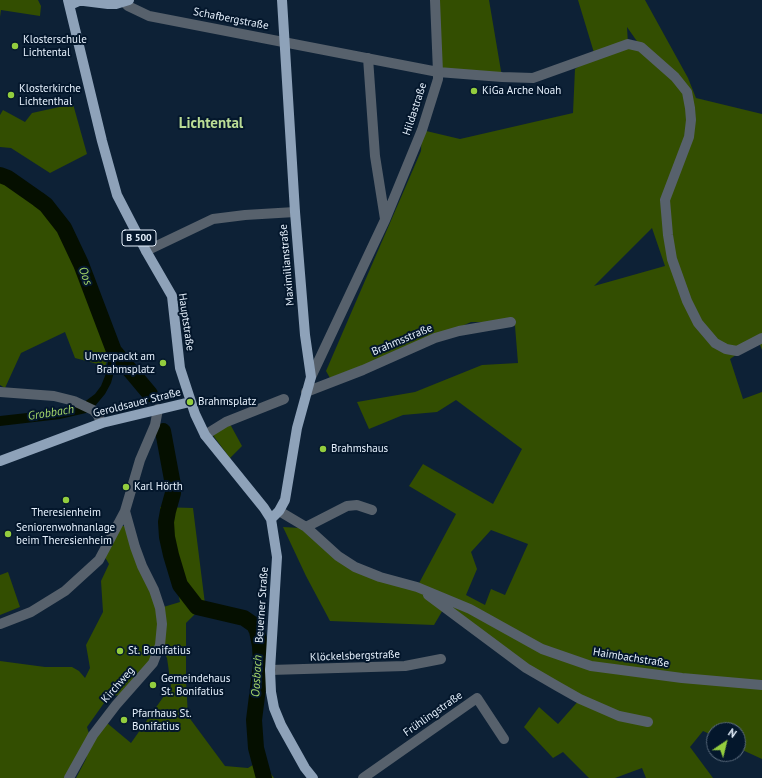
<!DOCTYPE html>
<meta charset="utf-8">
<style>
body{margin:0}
#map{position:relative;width:762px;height:778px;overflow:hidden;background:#0d2136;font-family:"PT Sans",sans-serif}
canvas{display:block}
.north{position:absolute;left:706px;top:722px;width:40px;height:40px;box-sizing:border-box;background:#04172c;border:1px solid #5e6e80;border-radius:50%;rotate:35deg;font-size:11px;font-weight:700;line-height:16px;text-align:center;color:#e6f1fd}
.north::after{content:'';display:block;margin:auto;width:14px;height:18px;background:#93cd3e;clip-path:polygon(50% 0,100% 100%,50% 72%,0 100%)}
</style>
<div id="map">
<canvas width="762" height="778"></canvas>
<div class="north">N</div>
</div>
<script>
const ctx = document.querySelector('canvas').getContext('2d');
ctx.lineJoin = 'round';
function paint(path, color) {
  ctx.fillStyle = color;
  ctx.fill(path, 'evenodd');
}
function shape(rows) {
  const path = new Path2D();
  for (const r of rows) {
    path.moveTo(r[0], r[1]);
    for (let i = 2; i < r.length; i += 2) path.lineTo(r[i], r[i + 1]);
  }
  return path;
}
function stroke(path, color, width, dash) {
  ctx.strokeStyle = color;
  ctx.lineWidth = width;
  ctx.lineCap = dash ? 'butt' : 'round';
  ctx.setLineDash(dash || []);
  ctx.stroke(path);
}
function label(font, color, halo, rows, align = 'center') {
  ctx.font = font + ' "PT Sans",sans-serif';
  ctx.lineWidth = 4;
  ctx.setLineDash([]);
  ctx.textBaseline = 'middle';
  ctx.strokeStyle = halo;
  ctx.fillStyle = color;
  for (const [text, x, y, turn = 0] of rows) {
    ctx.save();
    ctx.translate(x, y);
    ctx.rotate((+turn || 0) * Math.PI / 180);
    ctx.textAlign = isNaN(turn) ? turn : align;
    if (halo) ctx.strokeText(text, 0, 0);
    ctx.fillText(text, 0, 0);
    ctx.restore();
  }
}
const green = shape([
 [0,0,38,0,41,6,40,16,1,10,0,17],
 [435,0,489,0,502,77,438,72],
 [578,0,645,0,688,78,696,98,762,114,762,350,758,340,730,359,743,399,762,392,762,759,738,748,738,730,714,730,714,736,703,731,690,747,713,778,646,778,642,768,615,778,589,778,563,752,553,758,524,727,539,707,558,724,580,699,444,608,434,625,330,621,306,576,283,527,300,528,338,556,417,587,456,514,409,486,423,464,493,504,522,449,456,400,437,412,403,415,369,429,357,402,415,392,482,365,518,363,515,326,511,322,471,322,435,338,330,378,326,371,421,151,422,130,460,139,573,113,575,69,595,56],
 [627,27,641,47,628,44],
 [652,228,665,266,594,286],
 [491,530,528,544,505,595,491,589,485,605,466,595,477,569,471,552],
 [73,104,87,154,50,173,11,148,0,147,0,115,3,110,25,122,32,113],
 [0,173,46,201,68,227,96,288,111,352,105,366,75,358,65,332,21,353,5,388,0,385],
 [230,424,242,446,230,458,212,434],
 [160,507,193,508,205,604,186,623,186,681,188,716,225,766,248,768,261,760,274,778,76,778,86,759,89,746,107,723,131,743,171,686,167,658,160,645,150,661,123,695,109,696,87,727,90,737,66,778,0,778,0,661,45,667,72,667,79,671,85,678,90,668,86,645,103,612,101,581,109,564,103,554,118,526,129,526,160,608,180,602],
 [8,572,20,607,0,615,0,575]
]);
const water = shape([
 [109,357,117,361,111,383,105,394,95,406,86,413,60,419,0,426,0,416,72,408,83,403,95,394,101,386,105,376]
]);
const river = shape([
 [0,175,8,178,38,199,46,205,64,228,81,264,114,351,150,394],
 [163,431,173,485,173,493,168,511,166,522,167,537,171,555,180,585,197,607,244,618,254,625,257,631,260,646,261,664,254,720,256,748,264,778]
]);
const minor = shape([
 [124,2,128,6,149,16,438,72,502,77,533,78,628,44,641,47,675,77,687,92,690,108,691,120,689,137,665,200,668,235,672,259,687,301,698,323,715,343,726,349,737,351,762,338],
 [368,58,375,156,385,219],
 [146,251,213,219,245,215,295,212],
 [311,377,385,220,422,130,438,79,438,72,435,0],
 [0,392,54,396,74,401,93,410,97,414,102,423],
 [306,392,363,370,435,338,459,331,511,322],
 [205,435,226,422,284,399],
 [279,511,306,527,338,556,355,567,380,577,417,587,470,609,542,649,591,666,682,678,762,685],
 [306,527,347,506,357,505,372,510],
 [428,595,526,668,557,686,580,699,619,716,648,722],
 [0,624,31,612,65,591,99,560,125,511,140,460,155,425,158,409],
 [270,670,405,666,441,659],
 [69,778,93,735,116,705,153,663,160,645,162,624,160,608,154,590,142,566,135,547,125,511],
 [363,778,477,698,504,739]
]);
const major = shape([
 [68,0,102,141,117,195,146,251,172,296,180,368,195,414,205,435,264,508,271,519,277,557,270,670,271,692,274,708,281,725,305,768,313,778],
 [70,5,79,1,84,1,108,4,116,4,129,0],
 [0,461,102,423,190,402],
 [271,519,279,511,285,500,297,428,311,377,305,335,295,212,282,0]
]);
const markers = [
 [15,46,4,"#93cd3e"],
 [474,91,4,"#93cd3e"],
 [11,95,4,"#93cd3e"],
 [163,363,4,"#93cd3e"],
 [190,402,4,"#93cd3e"],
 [323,449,4,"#93cd3e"],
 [126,487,4,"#93cd3e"],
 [66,500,4,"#93cd3e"],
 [8,534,4,"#93cd3e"],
 [120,651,4,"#93cd3e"],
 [153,685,4,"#93cd3e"],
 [124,720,4,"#93cd3e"]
];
const shields = [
 [139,238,34]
];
const shieldNames = [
 ["B 500",139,238]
];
const streetNames = [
 ["Schafbergstraße",231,19,11],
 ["Hildastraße",415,109,-72],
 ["Maximilianstraße",287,265,-95],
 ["Hauptstraße",186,322,82],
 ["Brahmsstraße",402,340,-23],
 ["Geroldsauer Straße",137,403,-14],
 ["Beuerner Straße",262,605,-86],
 ["Klöckelsbergstraße",355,656,-2],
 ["Haimbachstraße",631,658,9],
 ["Kirchweg",118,685,-49],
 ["Frühlingstraße",433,714,-35]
];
const poiNames = [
 ["Klosterschule",23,40],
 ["Lichtental",23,53],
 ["Klosterkirche",19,89],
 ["Lichtenthal",19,102],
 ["KiGa Arche Noah",482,91],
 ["Unverpackt am",155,357,"right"],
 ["Brahmsplatz",155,370,"right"],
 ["Brahmsplatz",198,402],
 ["Brahmshaus",331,449],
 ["Karl Hörth",134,487],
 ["Theresienheim",66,513,"center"],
 ["Seniorenwohnanlage",16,528],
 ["beim Theresienheim",16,541],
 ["St. Bonifatius",128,651],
 ["Gemeindehaus",161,679],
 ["St. Bonifatius",161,692],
 ["Pfarrhaus St.",132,714],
 ["Bonifatius",132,727]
];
const waterNames = [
 ["Oos",85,276,69],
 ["Grobbach",51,413,-9],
 ["Oosbach",257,676,-87]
];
const districtNames = [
 ["Lichtental",211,124]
];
paint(green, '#334e01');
paint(water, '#050f00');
stroke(river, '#050f00', 16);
stroke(minor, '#57616c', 10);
stroke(major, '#8ea2b9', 10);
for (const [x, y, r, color] of markers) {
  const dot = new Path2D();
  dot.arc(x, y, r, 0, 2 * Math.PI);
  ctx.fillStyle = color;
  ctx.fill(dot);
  stroke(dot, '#04172c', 1.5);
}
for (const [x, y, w] of shields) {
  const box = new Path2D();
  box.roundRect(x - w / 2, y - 8, w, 16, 3);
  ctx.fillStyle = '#04172c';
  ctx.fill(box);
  stroke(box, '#e6f1fd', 1);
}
label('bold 10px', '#e6f1fd', null, shieldNames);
label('11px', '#e6f1fd', '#04172c', streetNames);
label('11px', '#e6f1fd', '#04172c', poiNames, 'left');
label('italic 12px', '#a6d869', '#04172c', waterNames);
label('bold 15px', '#badc95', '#04172c', districtNames);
</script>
